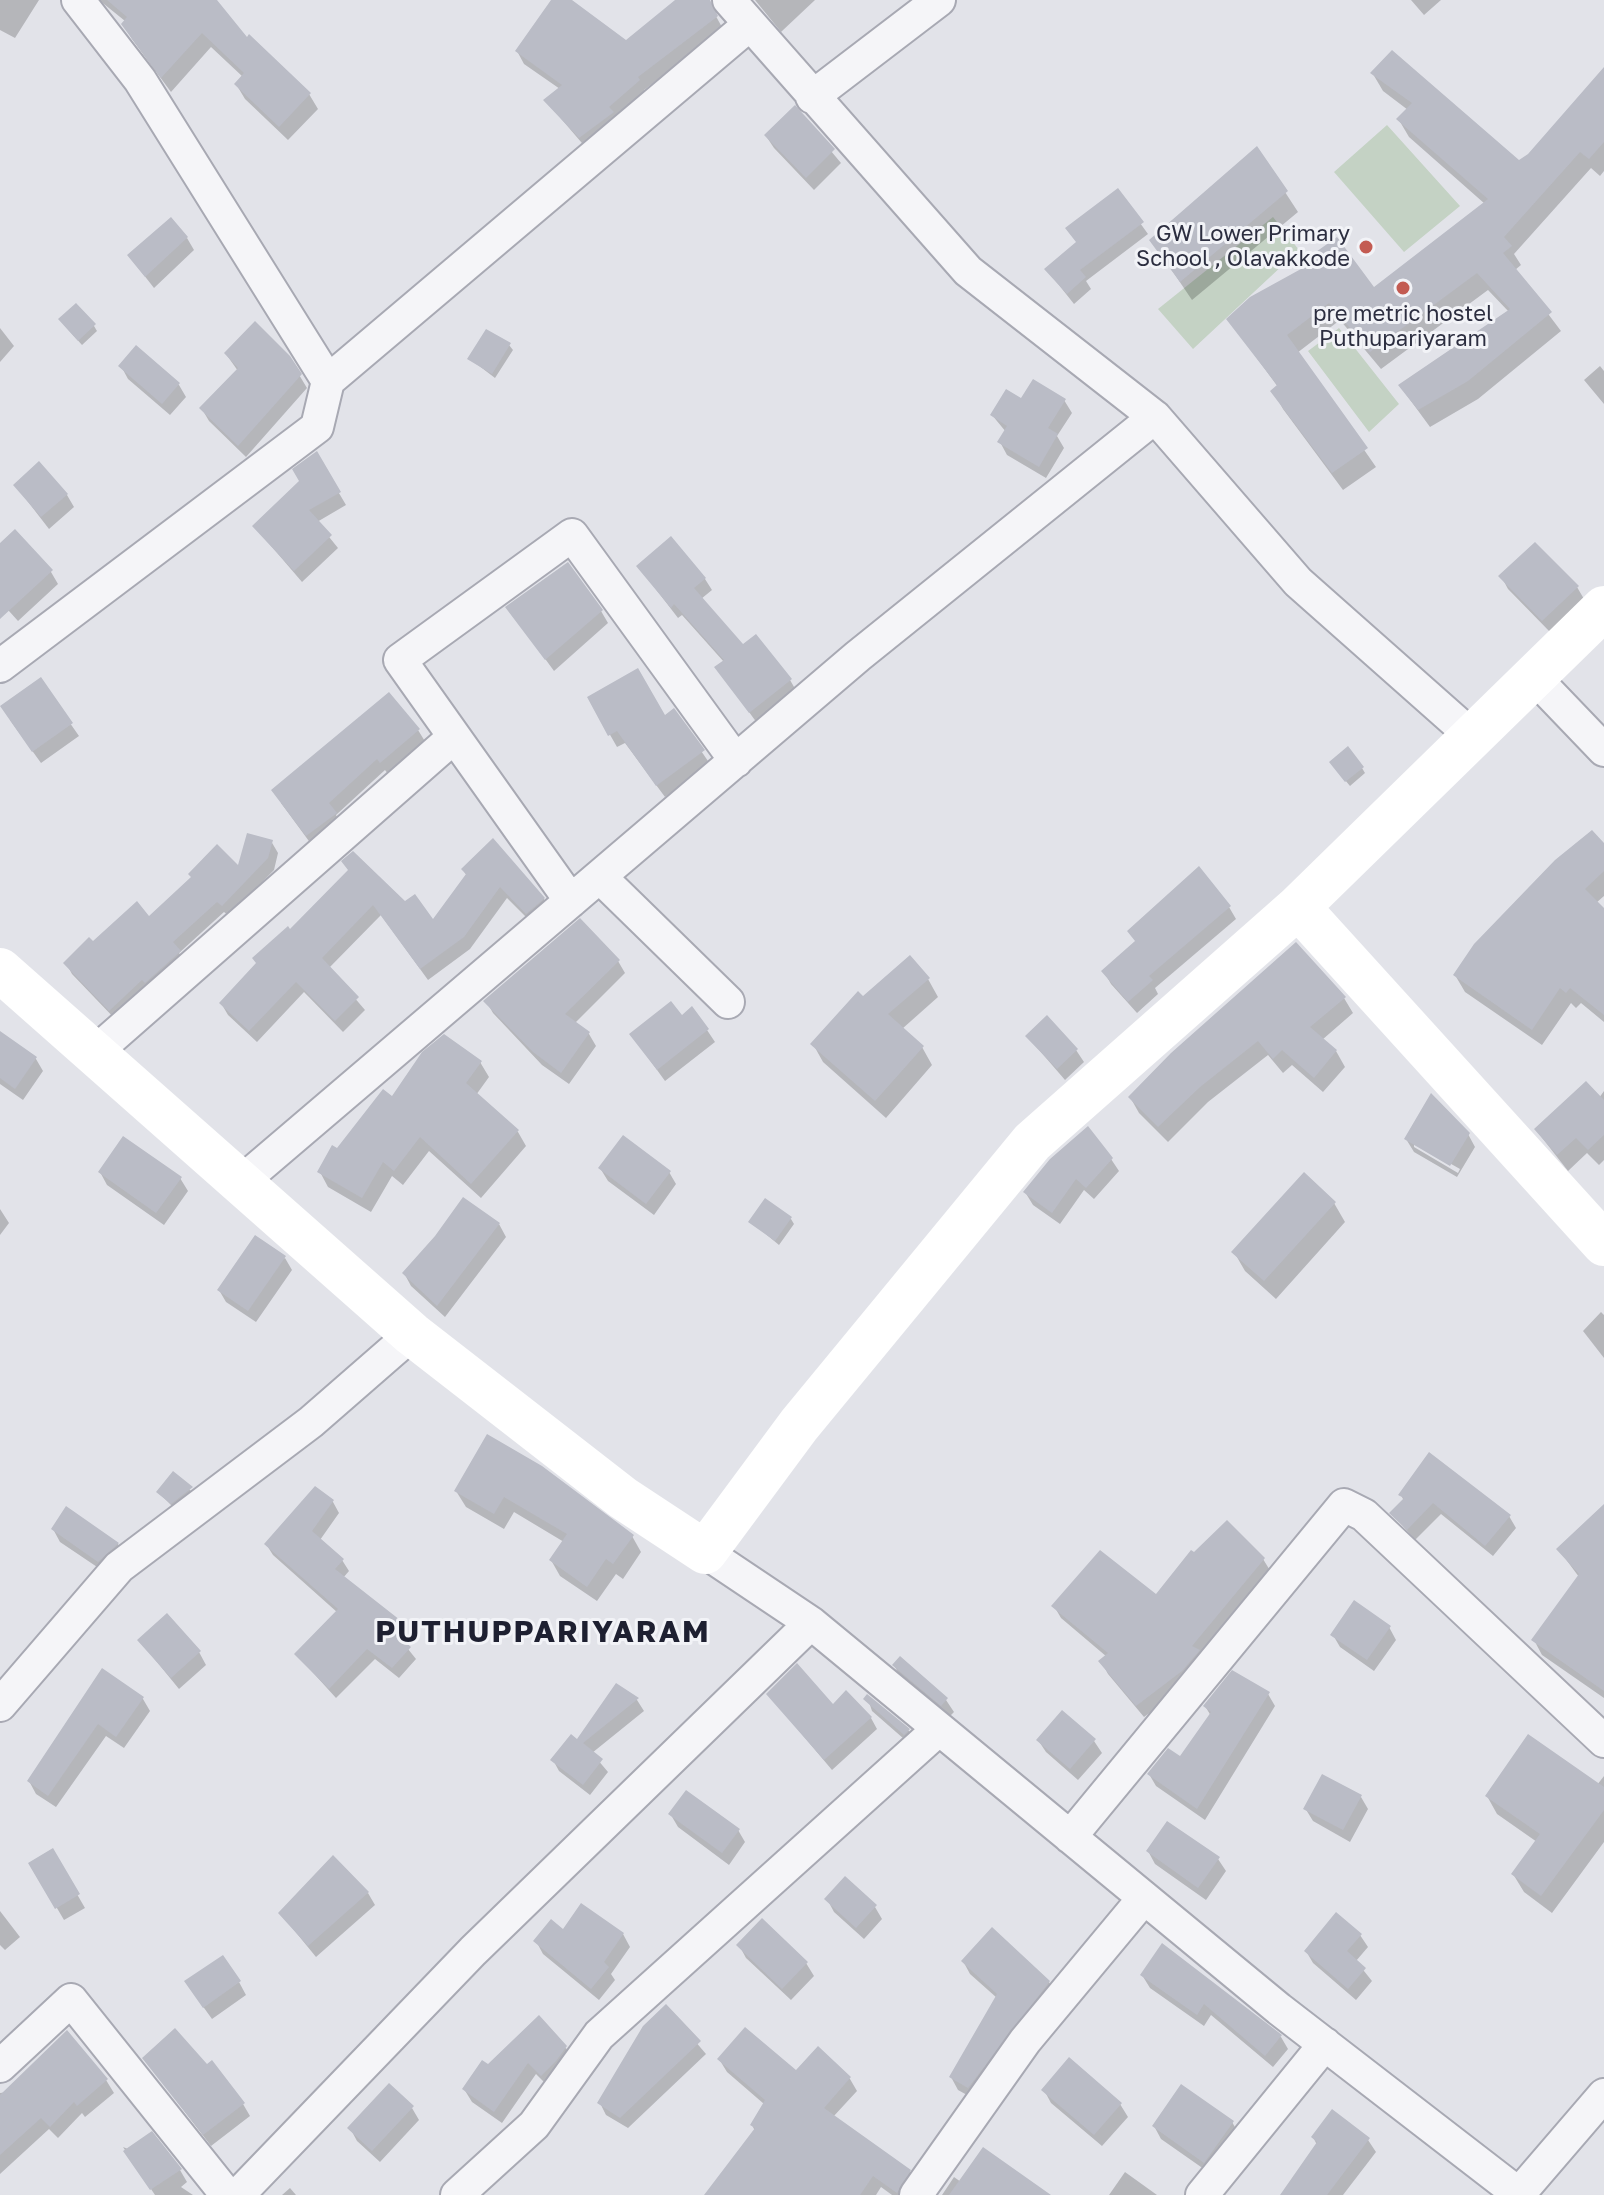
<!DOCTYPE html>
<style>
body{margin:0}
canvas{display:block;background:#e2e3e9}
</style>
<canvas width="1604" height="2195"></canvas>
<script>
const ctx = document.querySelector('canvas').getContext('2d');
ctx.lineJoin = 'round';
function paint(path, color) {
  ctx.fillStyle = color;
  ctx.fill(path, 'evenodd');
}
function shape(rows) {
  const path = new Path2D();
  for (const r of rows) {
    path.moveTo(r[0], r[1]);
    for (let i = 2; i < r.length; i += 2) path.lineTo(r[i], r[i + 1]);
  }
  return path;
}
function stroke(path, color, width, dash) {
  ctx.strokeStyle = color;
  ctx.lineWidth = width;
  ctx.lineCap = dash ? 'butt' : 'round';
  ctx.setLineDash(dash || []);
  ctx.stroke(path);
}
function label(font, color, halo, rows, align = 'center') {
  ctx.font = font + ' "Golos Text",sans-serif';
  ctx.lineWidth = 6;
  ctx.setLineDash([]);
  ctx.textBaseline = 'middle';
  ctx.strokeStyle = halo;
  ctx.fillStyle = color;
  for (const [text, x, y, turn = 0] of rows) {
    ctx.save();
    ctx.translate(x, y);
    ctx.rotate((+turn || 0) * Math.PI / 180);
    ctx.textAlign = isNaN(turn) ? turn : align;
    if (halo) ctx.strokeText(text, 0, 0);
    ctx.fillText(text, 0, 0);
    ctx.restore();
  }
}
const green = shape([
 [1387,125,1460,206,1404,252,1334,172],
 [1273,217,1299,250,1193,349,1158,309],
 [1339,328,1399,404,1369,432,1308,351]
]);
const shadow = shape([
 [0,0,39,0,15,38,0,30],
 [99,0,214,0,247,40,309,94,318,109,288,140,245,99,236,84,243,77,211,47,171,92,132,39,123,24,125,21],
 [554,0,568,0,626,42,677,0,707,0,723,29,644,90,646,94,587,149,546,101,560,89,524,64,517,51],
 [755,0,815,0,781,32],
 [1411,0,1441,0,1424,15],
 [1373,74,1519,162,1530,156,1604,78,1604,171,1600,176,1591,168,1514,254,1521,265,1515,270,1561,331,1478,399,1430,427,1400,386,1509,312,1488,290,1381,369,1340,320,1297,353,1376,467,1343,490,1283,409,1273,391,1278,387,1229,320,1373,289,1485,204,1409,137,1399,120,1408,110,1383,91],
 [795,108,841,163,814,190,774,148,766,136],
 [1257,149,1298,212,1192,300,1152,241],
 [1117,191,1148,234,1086,281,1091,289,1074,304,1047,270,1077,243],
 [187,238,194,250,154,288,129,256],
 [64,325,94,326,97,331,82,345],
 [0,328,14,346,0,362],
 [509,345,513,350,495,378,470,359],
 [136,348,179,385,186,397,170,415,128,379,121,366],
 [226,354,289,358,307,388,246,457,209,421,202,409,238,371],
 [1600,366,1604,371,1604,404,1584,380],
 [1064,400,1072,413,1057,436,1064,448,1046,478,1007,455,1000,442,1006,432,992,415,1022,401],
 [316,454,346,505,317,522,338,548,302,582,254,526,302,481],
 [15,485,67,495,74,507,49,529],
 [0,546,51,572,58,584,18,621,0,601],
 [638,566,705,579,712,590,701,599,743,647,790,680,797,692,757,723,717,668,724,662,682,615,678,618],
 [1501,576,1577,587,1584,599,1550,632,1508,589],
 [508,608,601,611,608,623,554,671],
 [40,680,79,736,41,763,10,720],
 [589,698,664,718,674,711,710,764,665,797,625,743,617,747],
 [418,730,426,743,388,774,385,770,336,815,342,826,314,848,281,803],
 [1335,768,1362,768,1365,773,1350,786],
 [271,841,278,853,274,870,229,916,224,912,179,953,186,963,117,1021,72,974,66,963,239,869],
 [1604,846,1604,896,1596,903,1604,910,1604,1022,1581,1003,1576,1008,1571,1003,1542,1045,1465,992,1455,975],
 [463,870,544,899,551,911,534,925,507,898,470,949,428,980,381,915,329,968,365,1010,343,1032,304,992,257,1042,228,1015,221,1003,349,871,433,922,467,876],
 [1229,907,1236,919,1155,988,1158,994,1137,1013,1111,984,1104,972],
 [618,961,625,973,575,1023,589,1034,596,1046,569,1084,542,1065,493,1013,486,1001],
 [928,979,938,997,902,1029,922,1047,932,1065,886,1118,823,1062,813,1044,863,999],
 [1344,998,1353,1013,1322,1040,1336,1051,1345,1067,1323,1092,1292,1065,1283,1073,1268,1055,1208,1102,1168,1142,1139,1113,1130,1097],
 [681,1017,707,1030,715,1042,665,1081,631,1034],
 [0,1033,36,1059,43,1071,23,1100,0,1084],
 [1027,1036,1076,1050,1084,1062,1065,1080],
 [480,1062,489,1077,476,1095,518,1132,526,1146,481,1198,429,1151,403,1185,392,1176,371,1212,328,1187,320,1172,392,1099],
 [1604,1091,1604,1160,1599,1165,1587,1153,1568,1171,1536,1130,1599,1098],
 [1468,1134,1475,1147,1457,1177,1414,1152,1406,1139],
 [1414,1143,1460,1169,1458,1173,1414,1147],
 [1111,1159,1119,1171,1094,1199,1084,1190,1060,1224,1033,1205,1025,1192],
 [600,1168,669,1172,676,1184,654,1215,608,1181],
 [100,1172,180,1178,188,1191,164,1225,107,1185],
 [1334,1203,1345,1222,1276,1299,1245,1271,1234,1252],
 [0,1209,9,1223,0,1235],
 [791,1219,794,1224,779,1245,751,1222],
 [499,1224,506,1237,445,1317,411,1286,404,1273],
 [285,1258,292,1270,256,1322,226,1302,219,1290],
 [1601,1312,1604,1315,1604,1358,1583,1331],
 [488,1437,632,1536,641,1552,623,1579,616,1574,597,1601,560,1576,551,1560,564,1542,514,1512,504,1529,466,1507,456,1491],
 [174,1474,194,1494,175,1509,159,1493],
 [315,1489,333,1502,339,1513,320,1540,342,1560,349,1571,343,1578,398,1621,405,1632,400,1639,416,1659,399,1678,375,1659,336,1698,297,1655,338,1613,273,1555,266,1544],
 [1401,1495,1509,1516,1516,1528,1493,1556,1441,1514,1415,1540,1392,1513,1404,1501],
 [1604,1507,1604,1698,1542,1655,1534,1640,1579,1577,1559,1550],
 [66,1509,118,1544,125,1557,106,1573,60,1542,53,1529],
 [1263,1559,1271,1572,1189,1684,1144,1717,1108,1674,1101,1661,1107,1657,1061,1618,1054,1606,1157,1596],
 [1389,1627,1396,1640,1374,1671,1340,1647,1333,1635],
 [139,1640,199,1652,206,1665,179,1689],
 [894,1665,946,1700,954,1712,949,1717,901,1678],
 [103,1671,143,1699,150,1711,124,1748,106,1736,56,1807,36,1794,29,1781],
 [616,1686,637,1700,644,1711,592,1753,608,1772,590,1795,559,1771,553,1760,578,1742],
 [768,1694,871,1718,877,1729,832,1770],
 [1268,1694,1275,1706,1205,1820,1156,1786,1149,1774,1181,1759,1211,1716,1205,1706],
 [867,1696,909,1731,916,1743,912,1746,872,1711],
 [1038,1740,1094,1741,1102,1753,1078,1780,1046,1752],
 [1604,1776,1604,1842,1552,1913,1524,1892,1513,1874,1537,1842,1497,1814,1487,1796,1597,1785],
 [1361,1797,1368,1809,1350,1842,1313,1821,1305,1808],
 [671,1815,738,1830,745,1842,729,1865,678,1827],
 [52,1851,85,1908,64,1920,31,1864],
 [1148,1851,1218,1859,1226,1871,1206,1900,1155,1864],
 [368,1893,375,1905,316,1957,280,1913],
 [827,1899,875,1907,882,1919,864,1939,834,1912],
 [0,1911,20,1937,5,1950,0,1945],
 [564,1932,623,1934,630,1947,611,1974,615,1980,599,2000,543,1954,536,1941],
 [1360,1935,1368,1947,1356,1961,1372,1981,1356,2000,1313,1963,1306,1951],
 [739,1945,806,1963,814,1976,791,2000,746,1958],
 [963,1961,1049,1982,1056,1995,976,2100,958,2090,951,2077,997,1998,970,1974],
 [1142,1975,1281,2037,1288,2049,1273,2067,1211,2015,1204,2026,1150,1988],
 [239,1982,246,1995,212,2019,194,1994],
 [666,2007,706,2054,628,2128,606,2115,600,2103],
 [566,2048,573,2060,549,2087,536,2074,502,2123,472,2102,464,2089,488,2066],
 [818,2049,850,2079,857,2091,833,2117,909,2171,916,2184,910,2195,892,2195,881,2187,876,2195,717,2195,755,2131,752,2125,764,2104,727,2072,719,2059,796,2073],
 [144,2058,243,2104,250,2116,211,2146],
 [106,2080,114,2093,85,2117,82,2113,58,2138,49,2129,0,2174,0,2093],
 [1044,2090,1120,2104,1128,2117,1102,2146,1051,2103],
 [412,2108,419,2120,380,2162,357,2141,350,2128],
 [1232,2122,1239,2134,1211,2174,1161,2139,1154,2126],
 [1313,2137,1368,2140,1376,2152,1343,2195,1282,2195,1317,2145],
 [123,2147,180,2170,187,2182,181,2187,193,2195,155,2195],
 [1125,2172,1157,2195,1109,2195],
 [954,2177,961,2182,1039,2195,942,2195],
 [290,2188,296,2195,282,2195]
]);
const building = shape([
 [107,0,217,0,247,37,249,34,311,93,279,127,234,84,244,73,202,33,161,78,121,24,127,17],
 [551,0,572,0,626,40,675,0,710,0,718,16,638,77,640,80,609,107,614,112,579,138,543,100,562,85,515,51],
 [1392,50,1519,160,1528,154,1604,67,1604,142,1589,159,1580,152,1504,237,1512,246,1503,253,1552,312,1468,381,1418,410,1398,385,1510,309,1477,273,1370,352,1329,303,1287,335,1368,448,1332,473,1270,391,1277,385,1226,319,1250,297,1310,264,1306,259,1337,237,1374,287,1488,199,1396,119,1412,103,1370,73],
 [795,105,835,149,806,178,764,135],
 [1257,146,1288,191,1180,282,1149,240],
 [1118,188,1144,222,1080,270,1086,277,1067,294,1044,269,1076,242,1065,228],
 [171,217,188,237,145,277,127,255],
 [76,303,96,324,78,341,58,319],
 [255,321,290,356,302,374,238,446,199,408,238,368,224,353],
 [486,329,511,343,492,374,467,359],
 [136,345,180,383,162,404,118,366],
 [1033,379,1066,399,1048,428,1058,434,1039,467,997,442,1007,426,990,415,1006,389,1021,398],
 [317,451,341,492,309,510,332,535,294,571,252,526,299,481,292,469],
 [39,461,68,494,41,517,13,485],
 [15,529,53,570,0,619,0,543],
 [671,536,706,578,694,588,743,644,756,634,792,679,749,713,714,667,724,660,674,604,671,608,636,566],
 [1535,542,1579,586,1542,621,1498,576],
 [568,562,603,610,545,660,505,607],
 [638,668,665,715,674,708,705,750,656,786,617,731,608,736,587,697],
 [41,677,73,723,32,752,0,706],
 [389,692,420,729,380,763,377,759,329,803,337,813,306,836,271,790],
 [1348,746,1364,767,1345,782,1329,762],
 [1592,830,1604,843,1604,871,1585,889,1604,908,1604,1015,1570,988,1566,993,1560,988,1532,1030,1453,975,1474,944,1555,860],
 [247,833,273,840,268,858,222,906,217,902,173,942,181,951,145,983,142,980,109,1011,63,963,89,937,93,941,137,901,149,916,191,877,188,874,217,844,238,865],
 [493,838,545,898,526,914,500,887,464,937,420,969,373,905,322,958,359,997,335,1021,296,982,249,1031,219,1003,256,963,252,958,288,926,290,929,348,870,341,861,353,851,405,901,415,894,433,919,466,874,461,869],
 [1199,866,1231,906,1149,976,1153,980,1128,1002,1101,971,1135,941,1127,931],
 [580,918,620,960,565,1014,590,1032,561,1073,533,1052,483,1001],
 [1296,942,1346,997,1310,1027,1337,1050,1314,1078,1282,1050,1273,1059,1258,1041,1200,1087,1158,1127,1128,1097,1171,1053],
 [910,955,930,978,888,1014,924,1046,875,1101,810,1044,858,991,863,996],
 [671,1001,682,1015,692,1006,709,1029,657,1070,629,1034],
 [1047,1015,1078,1049,1057,1069,1025,1036],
 [0,1031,37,1057,15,1089,0,1078],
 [444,1034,482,1061,466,1083,519,1130,471,1184,420,1137,394,1171,383,1162,362,1198,317,1172,332,1145,337,1148,383,1089,392,1096,422,1052],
 [1586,1081,1604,1100,1604,1135,1588,1150,1576,1138,1557,1155,1534,1129],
 [1431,1093,1470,1133,1450,1166,1404,1139],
 [1088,1126,1113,1158,1086,1188,1076,1179,1052,1213,1023,1192,1050,1159],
 [623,1135,671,1171,646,1204,598,1168],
 [123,1136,182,1177,156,1213,98,1172],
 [1304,1172,1336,1202,1264,1281,1231,1252],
 [463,1197,500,1223,437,1306,402,1273,435,1236],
 [765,1198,792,1217,775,1241,748,1222],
 [255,1235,286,1256,248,1311,217,1290],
 [487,1434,542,1466,634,1535,613,1564,606,1559,587,1587,549,1560,567,1534,504,1497,494,1514,454,1491],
 [1429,1452,1511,1515,1485,1546,1433,1503,1407,1530,1389,1513,1404,1498,1398,1495],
 [173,1471,193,1487,171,1504,156,1492],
 [315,1486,334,1500,312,1531,344,1559,335,1569,400,1620,392,1630,411,1647,392,1668,367,1649,329,1689,294,1654,338,1609,264,1544],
 [1604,1504,1604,1691,1531,1640,1579,1574,1556,1549],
 [66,1506,119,1543,98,1562,51,1529],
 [1227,1520,1265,1558,1192,1646,1200,1650,1182,1671,1136,1706,1098,1661,1108,1653,1051,1606,1100,1550,1156,1594,1191,1550,1194,1552],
 [1354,1600,1391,1626,1367,1660,1330,1635],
 [167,1613,201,1651,171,1678,137,1640],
 [900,1656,948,1698,941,1706,892,1665],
 [797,1663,833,1704,846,1690,872,1717,824,1760,766,1694],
 [102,1668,144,1697,116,1737,98,1724,48,1796,27,1781],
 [1232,1670,1270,1692,1197,1809,1147,1774,1168,1748,1180,1756,1211,1712,1203,1706],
 [616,1683,639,1698,583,1743,603,1759,583,1785,550,1760,571,1734,577,1739],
 [867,1694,910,1729,904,1735,863,1699],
 [1062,1710,1096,1739,1070,1769,1036,1740],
 [1528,1734,1604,1787,1604,1810,1541,1896,1511,1874,1540,1834,1485,1796],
 [1322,1774,1362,1795,1343,1830,1303,1809],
 [686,1790,740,1829,722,1853,668,1814],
 [1167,1821,1220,1857,1198,1888,1146,1851],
 [53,1848,80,1894,55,1909,28,1863],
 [333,1855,369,1892,308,1946,278,1913],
 [845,1876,877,1905,856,1928,824,1899],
 [581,1903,624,1933,604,1962,609,1967,591,1989,533,1941,551,1919,563,1929],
 [1336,1912,1362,1934,1347,1951,1366,1968,1348,1989,1304,1951],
 [762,1918,808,1962,782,1989,736,1945],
 [992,1927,1050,1981,968,2088,949,2077,997,1994,961,1961],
 [1162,1943,1282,2035,1265,2056,1204,2004,1197,2015,1140,1975],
 [223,1955,241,1981,203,2008,184,1981],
 [666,2004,701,2041,620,2118,597,2103,643,2026],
 [539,2015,567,2046,556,2061,541,2076,528,2063,494,2112,462,2089,482,2060,488,2064],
 [745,2027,796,2070,818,2046,851,2077,824,2108,911,2170,897,2193,873,2176,860,2195,704,2195,755,2128,750,2125,765,2100,717,2059],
 [175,2028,207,2064,212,2060,245,2103,203,2135,142,2058],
 [67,2030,108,2079,77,2106,74,2102,50,2127,41,2118,0,2155,0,2095],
 [1069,2057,1122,2103,1094,2135,1041,2090],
 [389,2083,414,2106,372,2151,347,2128],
 [1181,2084,1234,2121,1204,2163,1152,2126],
 [1332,2109,1370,2138,1327,2195,1280,2195,1317,2142,1311,2137],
 [152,2131,182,2169,150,2190,123,2151],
 [983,2147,1051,2195,949,2195]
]);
const street = shape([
 [812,97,939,0],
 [328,381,749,25],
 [1155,417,1298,582,1473,737],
 [0,666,317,427,328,381,140,80,78,0],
 [1534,677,1604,750],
 [600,877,728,1002],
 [571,901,400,660,572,535,736,761],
 [93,1054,454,737],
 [240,1183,858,656,1155,417,968,271,729,0],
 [705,1552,811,1623,1279,2009,1520,2195],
 [0,1705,119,1567,311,1422,412,1334],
 [1070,1837,1344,1505,1364,1515,1604,1741],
 [0,2066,71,2000,227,2195],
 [238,2195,473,1951,811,1623],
 [457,2195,534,2125,599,2035,939,1729],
 [916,2195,1025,2041,1144,1898],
 [1202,2195,1325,2044],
 [1518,2195,1604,2095]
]);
const secondary = shape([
 [1298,907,1604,608],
 [0,970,412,1334,623,1498,705,1552,799,1425,1032,1142,1298,907,1604,1244]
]);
const markers = [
 [1366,247,8,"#c35b52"],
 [1403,288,8,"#c35b52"]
];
const poiNames = [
 ["GW Lower Primary",1350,234],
 ["School , Olavakkode",1350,259],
 ["pre metric hostel",1403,314,"center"],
 ["Puthupariyaram",1403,339,"center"]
];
const districtNames = [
 ["PUTHUPPARIYARAM",543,1632]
];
paint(green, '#c4d2c4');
paint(shadow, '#0003');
paint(building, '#babcc6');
stroke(street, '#a8a9b3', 36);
stroke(street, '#f5f5f8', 32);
stroke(secondary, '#fff', 44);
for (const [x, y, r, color] of markers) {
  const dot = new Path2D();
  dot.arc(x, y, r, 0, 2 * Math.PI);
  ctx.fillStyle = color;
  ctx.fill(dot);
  stroke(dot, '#f2f3f7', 3);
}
label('22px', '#2c2e40', '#f2f3f7', poiNames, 'right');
ctx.letterSpacing = '2px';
label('bold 30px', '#1e2031', '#f2f3f7', districtNames);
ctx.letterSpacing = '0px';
</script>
